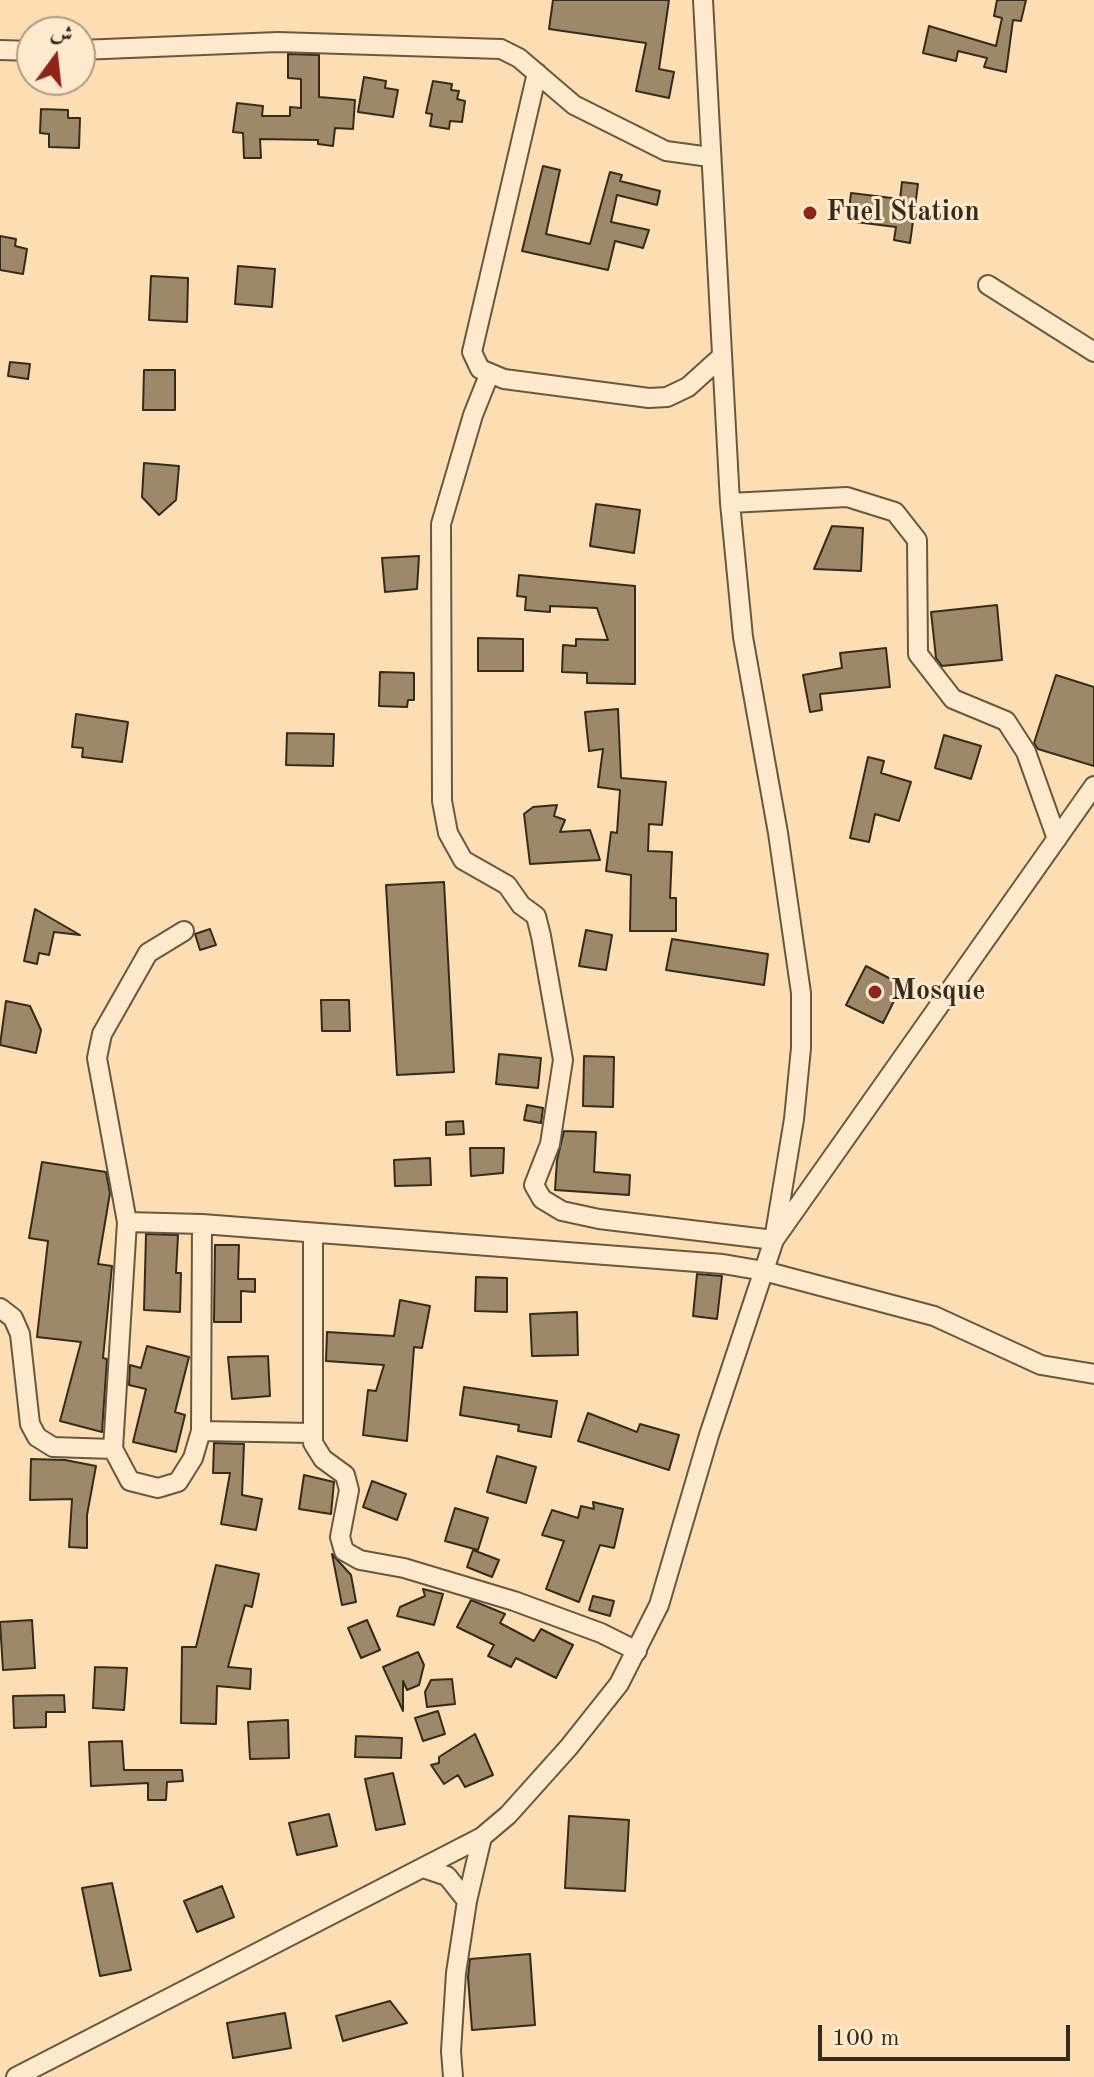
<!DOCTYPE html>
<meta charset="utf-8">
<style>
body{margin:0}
#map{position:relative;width:1094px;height:2077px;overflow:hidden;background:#fdddb2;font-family:"Old Standard TT",Amiri,serif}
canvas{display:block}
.north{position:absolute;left:16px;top:16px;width:80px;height:80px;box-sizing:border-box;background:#fee9cd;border:2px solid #ae9d87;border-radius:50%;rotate:15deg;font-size:22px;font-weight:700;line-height:32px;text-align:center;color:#352b1d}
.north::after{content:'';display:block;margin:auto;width:28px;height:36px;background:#8f2418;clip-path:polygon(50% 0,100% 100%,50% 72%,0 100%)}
.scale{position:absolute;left:818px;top:2025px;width:252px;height:36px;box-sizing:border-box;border:4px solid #352b1d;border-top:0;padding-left:10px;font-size:24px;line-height:28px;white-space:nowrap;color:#352b1d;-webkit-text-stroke:6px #fee9cd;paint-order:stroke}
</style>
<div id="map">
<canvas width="1094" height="2077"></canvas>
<div class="north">ش</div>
<div class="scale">100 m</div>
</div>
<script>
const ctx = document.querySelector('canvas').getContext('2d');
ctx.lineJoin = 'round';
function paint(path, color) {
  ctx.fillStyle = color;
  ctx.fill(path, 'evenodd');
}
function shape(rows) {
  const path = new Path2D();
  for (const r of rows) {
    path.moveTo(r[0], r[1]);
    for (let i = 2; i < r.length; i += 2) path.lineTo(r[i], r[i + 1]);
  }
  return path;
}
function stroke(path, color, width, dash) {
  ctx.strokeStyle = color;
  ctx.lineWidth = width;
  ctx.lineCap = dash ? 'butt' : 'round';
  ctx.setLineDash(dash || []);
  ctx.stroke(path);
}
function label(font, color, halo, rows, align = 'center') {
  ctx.font = font + ' "Old Standard TT",serif';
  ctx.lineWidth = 6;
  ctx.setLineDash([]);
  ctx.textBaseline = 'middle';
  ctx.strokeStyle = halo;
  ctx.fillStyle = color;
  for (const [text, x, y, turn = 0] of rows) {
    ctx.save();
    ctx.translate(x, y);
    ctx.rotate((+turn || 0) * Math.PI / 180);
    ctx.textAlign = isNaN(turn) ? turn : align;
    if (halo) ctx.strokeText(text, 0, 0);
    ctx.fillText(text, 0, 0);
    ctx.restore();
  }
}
const building = shape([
 [553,0,669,0,659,69,674,72,669,98,636,91,646,43,549,29,553,0],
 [997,0,1026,0,1021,21,1013,20,1006,72,984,67,987,58,958,51,956,61,923,53,929,26,996,46,1002,18,994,16,997,0],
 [288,54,319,55,319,97,355,100,353,129,335,128,333,146,318,144,318,140,260,139,261,158,244,158,243,133,233,132,237,103,263,106,262,116,290,116,290,107,301,108,301,79,288,78,288,54],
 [364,77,386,81,385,88,398,90,393,117,358,112,364,77],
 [433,81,452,84,451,90,459,91,457,99,465,101,462,122,450,121,449,129,430,126,432,114,426,113,433,81],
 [41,109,68,110,68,118,80,118,79,148,49,147,49,134,40,133,41,109],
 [543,166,560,170,546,234,590,244,610,172,622,175,620,181,660,191,657,205,617,195,611,222,649,230,643,248,615,241,608,270,522,251,543,166],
 [902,182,918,184,910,243,894,240,896,227,848,221,851,193,900,199,902,182],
 [0,236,16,239,15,246,27,249,23,274,0,270,0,236],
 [238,266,275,269,272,307,235,304,238,266],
 [151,276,188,278,187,322,149,320,151,276],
 [10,362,30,364,28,379,8,376,10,362],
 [144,370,175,370,175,410,143,410,144,370],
 [144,463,179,466,176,500,159,515,142,497,144,463],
 [596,504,640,510,634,553,590,546,596,504],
 [832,526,863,528,861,571,814,569,832,526],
 [419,556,417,589,385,592,382,558,419,556],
 [519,575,635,586,635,684,587,683,587,673,562,672,563,645,576,646,576,639,608,640,597,608,550,606,550,612,525,610,526,597,517,596,519,575],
 [997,605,1002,660,942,666,936,658,931,612,997,605],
 [478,638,523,639,523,671,478,671,478,638],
 [886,648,890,687,820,694,822,710,810,712,803,675,842,668,840,653,886,648],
 [380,672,414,673,414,700,408,700,407,707,379,706,380,672],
 [1056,675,1094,687,1094,766,1038,749,1034,743,1056,675],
 [618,709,621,778,666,782,662,825,649,824,648,851,672,852,670,898,676,898,676,931,630,931,631,875,606,871,611,832,617,833,620,790,598,787,603,749,589,751,585,712,618,709],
 [76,714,128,722,122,762,82,757,83,748,72,747,76,714],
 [287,733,334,734,333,766,286,765,287,733],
 [944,735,981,746,971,779,935,768,944,735],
 [868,757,884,761,881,773,911,782,899,821,875,814,869,842,850,838,868,757],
 [557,805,554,816,565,820,560,832,590,830,600,860,530,864,524,814,533,807,557,805],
 [444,882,454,1072,397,1075,386,885,444,882],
 [35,909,80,935,54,932,49,955,39,953,37,964,24,961,35,909],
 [210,929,216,945,200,950,195,934,210,929],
 [586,930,612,935,606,970,579,966,586,930],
 [672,939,768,954,764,985,666,970,672,939],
 [866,966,902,985,883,1023,846,1005,866,966],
 [321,1000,349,1000,350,1031,322,1031,321,1000],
 [6,1001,30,1006,41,1030,36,1053,0,1045,6,1001],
 [499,1054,541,1058,538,1088,496,1084,499,1054],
 [584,1056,614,1057,613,1107,583,1106,584,1056],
 [527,1105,543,1108,541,1123,524,1120,527,1105],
 [463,1121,464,1134,446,1135,446,1122,463,1121],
 [564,1131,596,1132,594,1172,630,1175,629,1195,555,1190,557,1160,564,1131],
 [470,1148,504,1148,503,1173,471,1176,470,1148],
 [430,1158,431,1185,395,1186,394,1160,430,1158],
 [42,1162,106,1172,110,1193,98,1264,112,1266,103,1358,107,1359,102,1432,60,1421,81,1342,37,1337,48,1241,29,1238,42,1162],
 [146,1234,178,1235,176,1273,181,1273,180,1312,144,1310,146,1234],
 [215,1245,239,1245,238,1279,255,1279,255,1292,241,1291,241,1322,214,1322,215,1245],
 [697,1274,722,1276,717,1319,693,1316,697,1274],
 [476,1277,507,1278,507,1312,475,1311,476,1277],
 [400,1300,430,1306,422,1348,414,1347,407,1441,363,1435,368,1390,376,1391,384,1365,326,1361,327,1332,394,1336,400,1300],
 [577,1312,578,1355,532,1356,530,1314,577,1312],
 [147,1346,189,1357,175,1412,185,1415,176,1452,133,1442,146,1389,129,1385,130,1365,141,1368,147,1346],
 [268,1356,270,1396,232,1399,228,1357,268,1356],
 [464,1387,557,1401,551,1437,518,1431,519,1425,460,1415,464,1387],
 [588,1413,637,1432,640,1424,679,1435,669,1470,578,1441,588,1413],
 [214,1443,244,1444,242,1495,262,1499,256,1530,221,1524,230,1473,213,1473,214,1443],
 [497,1456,536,1467,526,1503,487,1492,497,1456],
 [31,1459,65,1460,96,1466,87,1515,87,1548,69,1547,72,1499,30,1500,31,1459],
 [304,1475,334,1482,331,1514,299,1509,304,1475],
 [372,1481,406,1494,397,1520,363,1507,372,1481],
 [593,1502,623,1509,614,1548,600,1545,579,1602,546,1589,564,1541,542,1535,552,1510,578,1518,581,1506,594,1509,593,1502],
 [455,1508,488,1518,478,1550,445,1541,455,1508],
 [473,1550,499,1560,492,1577,467,1567,473,1550],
 [332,1554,351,1575,356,1602,342,1605,332,1554],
 [216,1565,259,1574,252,1607,245,1605,228,1667,251,1669,250,1689,217,1686,216,1724,181,1723,182,1647,196,1647,216,1565],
 [423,1589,443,1594,434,1625,397,1616,400,1607,425,1596,423,1589],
 [593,1596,614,1601,610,1616,589,1610,593,1596],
 [471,1600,505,1614,500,1623,534,1641,541,1629,573,1645,556,1678,516,1658,511,1667,488,1656,494,1645,457,1627,471,1600],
 [32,1620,35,1668,3,1670,0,1622,32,1620],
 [367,1620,380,1650,361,1658,348,1628,367,1620],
 [418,1652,424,1665,419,1685,407,1690,403,1681,403,1711,383,1667,418,1652],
 [95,1667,127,1668,124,1710,93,1708,95,1667],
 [452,1679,455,1704,427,1707,425,1692,431,1680,452,1679],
 [64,1695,65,1712,46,1712,46,1727,14,1728,13,1696,64,1695],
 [438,1711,445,1734,423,1741,415,1718,438,1711],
 [288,1720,289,1758,250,1759,248,1722,288,1720],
 [475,1734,493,1775,465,1787,458,1775,444,1784,431,1765,439,1763,439,1757,475,1734],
 [356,1736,402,1738,401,1758,355,1757,356,1736],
 [122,1741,124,1770,182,1770,183,1781,167,1782,166,1800,148,1800,148,1783,91,1786,89,1742,122,1741],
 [393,1773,405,1824,376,1830,365,1779,393,1773],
 [329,1814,337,1846,297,1855,289,1823,329,1814],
 [569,1816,629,1820,625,1891,565,1888,569,1816],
 [112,1883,131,1970,100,1976,82,1888,112,1883],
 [222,1886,234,1917,197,1932,184,1901,222,1886],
 [530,1954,535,2025,472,2030,468,1977,470,1959,530,1954],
 [390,2001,407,2023,343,2041,336,2016,390,2001],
 [285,2013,291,2048,233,2058,227,2023,285,2013]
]);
const minor = shape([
 [0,50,32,51],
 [80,50,278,42,501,49,519,58,574,105,666,151,710,157],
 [537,73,472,352,480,369,504,379,649,398,667,397,688,387,719,359],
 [988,285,1094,352],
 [489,375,473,415,441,524,442,801,448,833,463,860,507,885,521,905,536,916,541,936,563,1060,550,1144,534,1185,542,1199,562,1211,599,1219,774,1240,1094,786],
 [730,503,847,497,895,512,917,540,918,654,953,699,1006,721,1026,752,1057,839],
 [184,931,148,953,102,1034,97,1058,127,1222,113,1449,130,1481,158,1488,178,1482,193,1458,201,1431,202,1224],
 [127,1222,202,1224,723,1264,764,1271,934,1316,1041,1365,1094,1374],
 [313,1233,313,1443,323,1459,345,1475,349,1490,340,1537,344,1551,360,1560,404,1568,514,1601,601,1633,637,1651],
 [0,1308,13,1318,20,1334,30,1424,37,1437,53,1447,113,1449],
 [201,1431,312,1433],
 [423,1868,447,1876,467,1901],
 [16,2077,482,1837],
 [453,2077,451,2051,456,1973,467,1901,482,1837,508,1815,569,1747,619,1684,659,1605,709,1435,774,1240,794,1119,801,1048,801,993,778,833,743,637,730,503,703,0]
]);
const markers = [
 [810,213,8,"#8f2418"],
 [875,992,8,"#8f2418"]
];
const poiNames = [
 ["Fuel Station",826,213],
 ["Mosque",891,992]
];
paint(building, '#9d886a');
stroke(building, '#352b1d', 2);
stroke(minor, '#675842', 22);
stroke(minor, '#fee9cd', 18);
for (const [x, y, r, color] of markers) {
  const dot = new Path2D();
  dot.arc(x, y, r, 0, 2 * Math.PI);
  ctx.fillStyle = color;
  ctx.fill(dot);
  stroke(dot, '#fee9cd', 3);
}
label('bold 28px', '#352b1d', '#fee9cd', poiNames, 'left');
</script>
